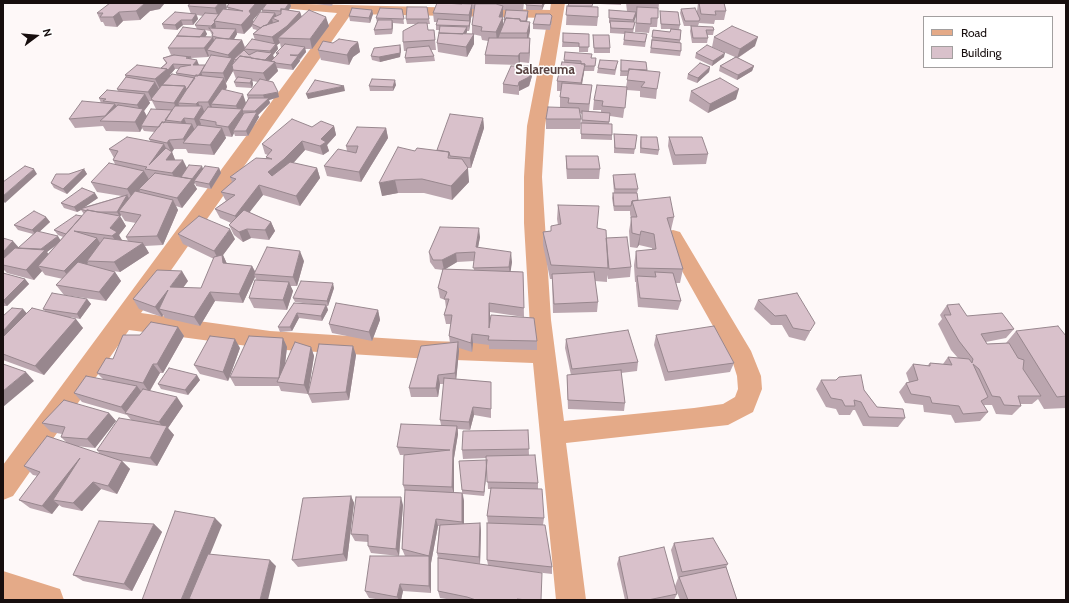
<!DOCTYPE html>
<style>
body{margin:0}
#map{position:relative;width:1069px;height:603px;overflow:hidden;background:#fef8f8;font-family:Cabin,sans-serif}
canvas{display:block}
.frame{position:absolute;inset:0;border:4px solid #170e0e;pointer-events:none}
.legend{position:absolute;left:923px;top:16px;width:130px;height:52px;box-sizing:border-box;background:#fff;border:1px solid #a29f9f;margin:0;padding:5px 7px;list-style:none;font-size:12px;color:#170e0e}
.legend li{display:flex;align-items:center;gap:8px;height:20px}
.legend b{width:20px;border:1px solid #a29f9f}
.north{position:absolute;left:16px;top:16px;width:40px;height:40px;-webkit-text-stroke:3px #fff;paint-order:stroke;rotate:74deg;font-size:11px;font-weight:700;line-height:16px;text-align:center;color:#170e0e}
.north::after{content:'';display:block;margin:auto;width:14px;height:18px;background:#170e0e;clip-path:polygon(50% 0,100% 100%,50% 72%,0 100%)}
</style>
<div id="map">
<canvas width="1069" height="603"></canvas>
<div class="frame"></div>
<ul class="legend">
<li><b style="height:5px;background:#e4aa88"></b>Road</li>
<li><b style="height:11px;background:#d9c1cb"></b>Building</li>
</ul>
<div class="north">N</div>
</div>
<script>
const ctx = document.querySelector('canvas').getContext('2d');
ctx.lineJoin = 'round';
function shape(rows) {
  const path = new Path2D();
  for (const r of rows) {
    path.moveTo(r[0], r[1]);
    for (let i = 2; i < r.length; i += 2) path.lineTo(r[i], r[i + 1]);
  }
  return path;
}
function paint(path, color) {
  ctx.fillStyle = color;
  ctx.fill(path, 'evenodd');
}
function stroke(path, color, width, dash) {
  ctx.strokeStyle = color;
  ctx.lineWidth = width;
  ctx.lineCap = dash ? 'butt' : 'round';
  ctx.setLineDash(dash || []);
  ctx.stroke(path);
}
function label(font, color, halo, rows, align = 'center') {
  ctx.font = font + ' Cabin,sans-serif';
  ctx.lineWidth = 3;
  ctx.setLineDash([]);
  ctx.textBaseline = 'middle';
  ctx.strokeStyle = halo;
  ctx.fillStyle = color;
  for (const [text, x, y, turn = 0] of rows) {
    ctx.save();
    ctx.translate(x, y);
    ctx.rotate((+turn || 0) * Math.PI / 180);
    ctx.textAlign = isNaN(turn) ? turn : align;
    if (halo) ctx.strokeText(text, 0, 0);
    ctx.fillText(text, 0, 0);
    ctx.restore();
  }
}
const street = shape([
 [263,3,550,10,551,3,565,3,545,126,542,177,551,320,564,421,694,408,723,404,735,397,738,389,737,376,732,360,663,237,666,232,673,230,680,232,751,351,761,376,762,389,753,412,728,425,566,443,586,600,556,600,533,363,430,359,270,349,129,330,13,496,3,500,3,465,337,13,270,7,265,6,263,3],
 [351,14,548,18,527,126,524,177,524,223,531,344,430,341,270,331,141,313,351,14],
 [3,571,60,589,64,600,3,600,3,571]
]);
const wall = shape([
 [229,3,265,3,266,5,253,20,254,22,262,12,262,10,291,6,289,10,300,12,302,17,329,26,312,49,305,49,306,52,293,70,277,68,278,71,268,81,279,97,269,100,270,103,258,115,259,117,248,136,235,136,234,133,232,137,225,136,226,138,214,155,188,153,186,149,174,149,172,152,175,160,187,168,203,169,219,168,221,173,211,189,196,186,195,183,194,184,197,189,182,208,176,206,178,210,163,245,145,246,149,253,120,272,113,271,115,272,121,281,106,301,64,295,56,285,63,279,45,275,42,271,34,280,7,273,4,270,3,271,3,238,19,248,33,234,18,230,14,225,46,217,50,222,39,232,60,240,63,237,58,235,54,230,82,216,84,214,81,210,77,212,64,208,61,203,98,198,84,207,122,196,97,192,91,182,115,164,113,160,114,158,109,149,151,142,149,139,155,132,144,131,142,128,140,132,106,131,103,126,75,128,69,119,101,103,99,98,118,91,117,89,126,77,125,75,161,68,166,63,163,58,171,55,168,48,197,29,195,25,203,16,197,15,198,19,193,25,183,25,177,30,164,29,162,24,191,14,188,6,227,8,226,9,228,9,227,7],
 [252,26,253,29,257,30,253,34,255,40,245,47,242,40,234,39,237,34,237,33,244,34],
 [205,30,210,31,212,35,212,37,205,37,207,34],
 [280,43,281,48,276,53,277,56,271,61,274,58,273,55,278,49,277,45],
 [209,56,210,57,205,65,199,65,192,59,191,58,208,57],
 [175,69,179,69,176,73,177,75,171,76,170,75],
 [233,71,236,79,234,82,236,87,252,88,253,84,252,81,258,82,247,95,248,99,246,103,226,90,227,87,226,83],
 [149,101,152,101,156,109,147,116,144,111,150,103],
 [121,215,125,221,136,223,126,237,128,241,122,240,119,235,126,226,120,216],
 [55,246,48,254,47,252],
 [308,3,333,3,332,6],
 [440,3,464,3,464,4,468,4,467,3,497,3,497,4,498,5,498,3,524,3,523,11,503,10,503,25,504,20,528,11,528,16,527,22,530,31,529,38,530,38,530,47,529,63,520,62,519,65,485,64,485,55,488,41,482,40,481,36,472,34,472,25,474,9,472,9,472,13,470,24,469,31,467,31,466,34,474,34,474,44,467,57,438,52,437,43,440,30,436,30,436,25,437,22,434,22,433,13],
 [526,3,545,3,542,10,526,10],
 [600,3,621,3,621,5,600,4],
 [626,3,659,3,657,27,650,27,649,33,635,32,636,16,634,22,635,22,633,33,647,34,645,47,623,45,625,34,610,33,610,23,609,23,609,10,636,12,627,11],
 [698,3,724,3,726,11,724,20,715,20,714,24,699,23,698,26,684,26,680,13,681,9,697,13,697,11],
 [567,6,592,6,598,17,597,26,566,25],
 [160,9,150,11,140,20,123,21,117,27,105,26,103,22,101,22,97,13],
 [402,9,404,24,393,23,392,34,375,35,374,30,377,22,376,18],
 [372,10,373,14,370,23,350,21,349,16],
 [660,11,680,25,679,29,681,30,680,42,681,51,680,56,650,53,653,30,670,32,671,29,661,29,660,16],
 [406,19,429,19,430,24,427,24,428,30,434,30,436,50,431,50,434,56,435,61,406,63,405,58,407,51,404,51,403,42,416,24,407,24],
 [552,21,550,30,533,29,533,24],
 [691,26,714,30,713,35,707,35,708,38,707,43,692,43,690,31],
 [563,33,589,34,588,52,579,52,579,47,562,47],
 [593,35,610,48,610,53,594,53],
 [714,37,755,46,738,58,754,66,752,71,737,80,719,71,720,66,735,57,712,47],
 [358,42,360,52,353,57,349,65,321,60,318,50,333,43],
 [401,49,400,57,380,62,372,60,371,56],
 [696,53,724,57,712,66,695,58],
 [591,58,596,58,594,71,584,71,582,85,592,85,589,111,601,112,601,110,593,110,594,100,626,87,628,76,620,76,621,60,647,70,657,89,656,99,640,97,640,91,627,90,623,118,610,116,609,124,612,135,612,140,581,139,581,128,582,114,580,113,581,119,580,129,546,129,546,119,560,107,560,97,561,91,557,91,557,81,564,62,564,60],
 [532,66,532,76,529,86,519,91,519,95,503,93,503,84],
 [617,66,615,75,597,73,598,68],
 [710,67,709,72,697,83,687,79,688,74],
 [396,85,393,91,370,91,369,86],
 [691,91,736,99,708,113,689,101],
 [483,118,484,128,471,168,467,168,469,182,452,200,424,193,398,193,382,196,415,151,437,150],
 [334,126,336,135,327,145,329,151,323,155,305,150,293,163,317,168,320,178,300,206,263,195,249,212,271,222,275,231,269,240,251,238,243,242,234,235,229,225,231,223,220,218,215,209,226,201,221,192,232,182,230,177,266,158,266,157,268,155,265,154,262,144,312,127],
 [386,128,388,138,361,182,327,176,324,166,347,151,346,146],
 [614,134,637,135,634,154,614,153],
 [641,137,659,150,658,155,640,153,640,142],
 [669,137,708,154,706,164,673,165,668,146],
 [566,156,600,169,599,179,567,179,566,166],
 [84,169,87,174,67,194,54,188,51,183,69,174],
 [613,175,638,189,637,193,638,200,674,217,671,230,683,269,680,283,676,283,681,301,678,310,638,307,636,285,636,282,635,282,634,265,636,251,652,250,652,248,639,245,637,248,630,247,629,231,631,219,630,214,630,211,614,211,612,198,613,193,614,193,613,180],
 [558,205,597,228,631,267,630,277,608,279,607,275,607,282,595,281,598,302,597,312,553,313,552,279,550,279,543,245,543,232,551,231,558,225,557,219],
 [178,234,235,239,223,255,227,264,252,266,255,271,304,261,297,286,290,286,293,291,287,310,254,308,249,298,257,281,255,277,243,303,215,301,200,326,165,318,163,315,162,317,139,309,133,299,188,281,183,288,201,288,214,259,183,244],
 [480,237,478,248,512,262,510,271,523,272,524,317,490,312,490,321,537,341,537,350,489,349,489,345,473,343,472,352,459,348,459,351,456,379,491,382,491,418,474,415,470,430,458,429,458,434,454,458,454,492,462,493,462,490,487,460,487,458,463,459,462,450,528,430,529,455,538,483,538,489,544,518,543,525,552,567,552,574,535,572,541,600,453,600,440,598,438,591,438,558,437,553,439,526,438,526,431,563,431,593,403,591,401,600,382,600,369,598,365,591,405,556,402,549,405,491,403,485,404,455,400,455,397,447,441,425,440,420,444,384,440,384,438,397,411,397,409,388,450,343,449,336,451,324,446,324,444,315,446,308,445,300,440,298,438,288,443,270,435,269,430,262,429,252],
 [474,261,474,270,445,269,457,262],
 [487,469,488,489,491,489,487,516,488,523,487,560,488,565,480,564,481,531,480,523,464,524,464,501,463,494,484,496],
 [3,273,25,279,29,284,7,306,3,306],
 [334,288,328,306,327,306,328,310,322,321,299,318,292,331,280,332,278,327,294,303,311,304,295,302,293,298],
 [797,293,810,332,805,341,789,337,782,325,771,325,754,309,758,300],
 [87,299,91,304,80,319,70,317,83,328,44,375,3,360,3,316,23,309,26,313,45,311,43,309],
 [947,305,967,316,1014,329,1006,338,986,342,987,344,1006,343,1016,331,1066,336,1066,408,1044,409,1038,399,1032,404,1021,404,1021,406,1012,415,996,414,992,405,984,405,988,412,980,421,955,423,951,415,924,412,923,405,905,403,899,392,906,383,909,382,906,373,913,364,927,366,930,363,943,364,948,357,958,358,951,350,938,324,942,319,940,315],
 [378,310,380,320,372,341,332,333,329,324],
 [178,327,184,336,163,373,160,373,150,391,183,406,168,428,174,435,157,466,122,461,130,469,117,494,101,489,82,511,62,507,59,505,52,514,30,508,19,500,38,476,33,475,24,466,67,443,61,437,62,434,51,432,42,423,109,413,116,421,95,448,76,446,100,454,97,450,132,421,127,415,82,402,74,393,103,379,97,373,140,335],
 [656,335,734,363,730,372,665,381,654,345],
 [283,338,287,347,285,363,311,347,314,356,308,394,281,391,279,386,235,386,230,377,228,381,200,374,194,365,240,348,230,376],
 [566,339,638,362,637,371,621,373,625,403,624,411,568,409,567,384,567,375,571,375,565,348],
 [353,346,356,355,349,400,312,403,308,394],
 [200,380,188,395,161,389,158,384],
 [821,380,864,390,877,407,905,418,898,427,863,426,855,410,853,410,850,415,839,415,836,409,826,407,816,389],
 [351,496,354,503,347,561,298,567,292,560],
 [403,505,399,556,371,553,368,546,368,542,355,541,351,534],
 [154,524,162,532,132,591,83,581,73,575],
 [674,543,728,564,726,567,737,600,680,600,675,587,677,594,674,600,625,600,617,564,619,557,675,586,678,578,671,550]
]);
const shadedWall = shape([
 [145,3,165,3,160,9,150,11,140,20,136,11],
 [219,3,226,3,227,8,218,17,215,8],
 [256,3,265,3,266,5,253,20,254,24,252,24,252,26,244,34,241,25,249,11],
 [289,3,290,3,291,6,285,16,284,11],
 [543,3,545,3,542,10,542,6],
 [472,4,472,13,470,24,469,31,469,15],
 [503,6,503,15,501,22,503,17,503,26,500,33,500,34,497,42,496,32,499,17],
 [372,10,373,14,370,23,369,18],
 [528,11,528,16,526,26,526,21],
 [119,12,123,21,117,27,113,17],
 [300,12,303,21,278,38,280,43,277,45,278,49,273,55,274,58,264,68,263,63,271,54,270,51,275,46,272,37],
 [636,12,636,16,633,25,633,20],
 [275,13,277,17,272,18,273,23,264,29],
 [196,14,198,19,193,25,192,20],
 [326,17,329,26,312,49,310,39],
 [181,20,183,25,177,30,175,25],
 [392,20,393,25,392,34],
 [215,22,216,27,213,31,211,26],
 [530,22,530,31,527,42,527,33],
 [467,27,467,32,462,41,462,36],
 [236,29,237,34,230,46,228,41],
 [205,30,207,34,201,44,199,39],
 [474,34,474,44,467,57,466,47],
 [213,37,216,47,207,50,209,56,208,57,204,48],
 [758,37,755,46,737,58,740,49],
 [530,38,530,47,529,63,529,53],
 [242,40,245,49,244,49,244,50,234,59,234,62,233,63,235,67,233,70,233,71,226,83,223,73,230,61,228,55],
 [358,42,360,52,353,57,349,65,347,55,351,48],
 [400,45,401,49,400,57,380,62,379,57],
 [305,47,306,52,299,60,298,55],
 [520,53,520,62,519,65,518,56],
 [725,53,724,57,712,66,713,61],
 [298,56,300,61,293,70,291,65],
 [197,60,199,65,193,65],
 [275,62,278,71,267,82,263,73],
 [173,64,175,69,170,75,172,78,160,89,155,79],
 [585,64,584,73,580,93,581,83],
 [532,66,532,76,529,86,519,91,519,95,519,82],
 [754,66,752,71,737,80,738,75],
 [710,67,709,72,697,83,698,78],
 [201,72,203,77,197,76],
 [224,78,227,87,216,105,211,104,213,110,212,112,208,102],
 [252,79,253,84,252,88,250,83],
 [395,80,396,85,393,91,393,87],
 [155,82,160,91,152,100,148,92],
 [185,86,189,96,178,103,181,109,178,113,174,103],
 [344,86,345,91,308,99,306,94],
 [739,89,736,99,708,113,710,104],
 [278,92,279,97,269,100,270,103,258,115,259,117,248,136,246,131,256,114,255,111,265,100,263,95],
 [145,94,150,103,144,111,148,119,141,126,142,128,140,132,135,122,141,112,137,105],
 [243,94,246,103,243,111,245,118,233,131,234,133,232,137,228,127,239,113,236,106],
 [198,102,201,109,202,106,206,116,199,119,201,124,198,129,194,119,199,111,196,104],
 [115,104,121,113,108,121,105,116],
 [184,118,188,128,185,131,181,122],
 [483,118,484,128,471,168,470,158],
 [192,124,196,133,186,144,183,139],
 [334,126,336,135,327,145,329,151,323,155,320,146,321,139],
 [222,128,226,138,214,155,210,145],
 [386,128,388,138,361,182,359,172],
 [169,140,174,149,172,152,176,162,166,160,171,152,167,143],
 [302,141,305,150,288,169,271,182,268,172],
 [164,144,169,154,149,165],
 [183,160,188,170,177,183,172,173],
 [202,166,204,171,194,181,195,183,194,184,197,189,182,208,177,198],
 [219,168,221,173,211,189,209,184],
 [317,168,320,178,300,206,296,196],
 [468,168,469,182,452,200,451,186],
 [34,169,37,174,5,203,3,201,3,196],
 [84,169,87,174,67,194,63,189],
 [144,171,150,181,139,189,140,191,132,198,127,189],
 [395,180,398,193,382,196,379,183],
 [259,185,263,195,239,226,235,216],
 [95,193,98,198,82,209,80,209,81,210,77,212,74,207],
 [127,195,130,200,119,211,121,215,120,217,120,216,126,226,119,235,123,242,119,245,112,236,110,228,120,217,117,212],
 [173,200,178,210,163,245,157,236],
 [46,217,50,222,36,235,32,230],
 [271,222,275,231,269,240,265,230],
 [479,228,480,237,476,257,476,247],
 [230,229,235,239,223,255,227,264,227,273,219,261,214,251],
 [247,229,251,238,243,242,239,232],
 [641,231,639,245,637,248,640,235],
 [58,236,61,241,47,252,52,259,38,266,42,271,34,280,26,270,40,250],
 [97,238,103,248,87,261,88,263,71,280,64,271],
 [13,241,21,250,3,265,3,252],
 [143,243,149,253,120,272,114,262],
 [300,251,304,261,297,286,293,277],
 [511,252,512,262,510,276,509,267],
 [456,253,457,262,444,270,442,260],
 [252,266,256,274,254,274,255,277,243,303,239,294],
 [182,271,188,281,176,297,170,287],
 [115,272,121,281,106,301,99,292],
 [25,279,29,284,7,306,3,301],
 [289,282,293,291,287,310,283,300],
 [333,283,334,288,328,306,327,301],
 [168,290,159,309,163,315,162,317,155,307],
 [210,292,215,301,200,326,194,317],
 [87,299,91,304,80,319,77,314],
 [489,303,490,312,490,337,489,328],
 [326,305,328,310,322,321,321,316],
 [23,309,31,318,3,347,3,331],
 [378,310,380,320,372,341,369,332],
 [297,313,299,318,292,331,290,327],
 [76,319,83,328,44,375,35,366],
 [178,327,184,336,163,373,157,364],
 [472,334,473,343,472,352,471,343],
 [283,338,287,347,283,383,279,378],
 [235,339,240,348,228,381,223,372],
 [458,342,459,351,456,382,455,373],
 [353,346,356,355,349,400,346,392],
 [311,347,314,356,308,394,304,385],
 [153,364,160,373,149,392,143,383],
 [26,372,34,381,3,407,3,391],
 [197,375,200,380,188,395,185,390],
 [438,375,440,384,438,397,436,388],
 [137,386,144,395,126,413,121,407],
 [177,397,183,406,168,428,174,435,157,466,150,458,165,430,159,422],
 [473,407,474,415,470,430,469,422],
 [109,413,116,421,95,448,87,439],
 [457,426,458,434,454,458,454,495,452,487,453,450],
 [80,458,53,500,59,505,52,514,42,506],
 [487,460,487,464,484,496,484,492],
 [122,461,130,469,117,494,108,486],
 [93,482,101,489,82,511,73,503],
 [462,493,464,501,464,529,462,522],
 [351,496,354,503,347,561,343,554],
 [401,497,403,505,399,556,396,549],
 [215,518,222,525,192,599,189,599,191,600,181,600],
 [436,519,438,526,431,563,431,593,429,586,429,556],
 [480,523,481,531,480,564,479,557],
 [154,524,162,532,132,591,124,584],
 [270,560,276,566,268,600,260,600],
 [400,584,403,591,401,600,399,600,397,597]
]);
const building = shape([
 [110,3,145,3,136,11,119,12,113,17,100,17,103,13,97,13,110,3],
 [190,3,219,3,215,8,188,6,190,3],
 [229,3,256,3,249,11,251,14,241,25,214,21,223,9,243,11,227,7,229,3],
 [267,3,289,3,285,9,281,9,281,11,262,10,267,3],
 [437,3,472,4,469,15,433,13,437,3],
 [441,3,463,3,462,4,441,3],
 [526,3,543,3,542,6,526,5,526,3],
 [569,3,593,3,592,6,568,6,569,3],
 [699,3,724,3,726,11,715,11,716,15,701,14,699,3],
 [475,4,496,4,503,6,499,17,503,17,496,32,481,31,482,27,472,25,475,4],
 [567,6,598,7,598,17,566,15,567,6],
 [407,7,427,7,429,19,406,19,407,7],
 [637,7,658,8,658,18,651,18,651,24,636,23,637,7],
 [352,8,372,10,369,18,349,16,352,8],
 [380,8,402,9,404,19,376,18,380,8],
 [695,8,700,19,699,21,685,21,681,9,695,8],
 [281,9,300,12,287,26,272,37,253,34,263,26,279,21,272,18,281,14,281,9],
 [309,10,326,17,310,39,278,38,309,10],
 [506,10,528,11,526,21,520,21,520,19,506,18,505,20,504,20,506,10],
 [609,10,636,12,633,20,609,18,609,10],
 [660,11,678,12,680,25,661,24,660,11],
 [175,12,196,14,192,20,181,20,175,25,162,24,175,12],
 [260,12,275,13,267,25,263,26,261,28,252,24,260,12],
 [205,13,219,14,214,21,215,22,211,26,195,25,205,13],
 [536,14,550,14,552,16,550,25,533,24,536,14],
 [506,18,520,19,520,21,530,22,527,33,500,33,506,18],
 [438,19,470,21,469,26,436,25,438,19],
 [378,20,392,20,392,29,374,30,378,20],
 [610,21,635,22,633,29,611,28,610,21],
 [418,23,427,23,428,30,434,30,435,40,403,42,403,31,418,23],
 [440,26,467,27,463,34,439,33,440,26],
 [691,26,713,27,714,30,706,30,708,38,693,38,691,26],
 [732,26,758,37,740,49,714,37,732,26],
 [183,27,205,30,200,37,177,36,183,27],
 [209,28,236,29,229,39,220,38,212,36,213,33,209,28],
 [671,29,681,30,680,40,652,37,653,30,670,32,671,29],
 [625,32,647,34,645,42,624,40,625,32],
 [439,33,474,34,466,47,437,43,439,33],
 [563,33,589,34,589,47,579,47,579,43,563,42,563,33],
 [593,35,609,35,610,48,594,48,593,35],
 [177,36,213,37,204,48,168,48,177,36],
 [216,38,242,40,228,55,207,50,216,38],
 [489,38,530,38,529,53,520,53,518,56,485,55,489,38],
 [252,39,276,44,270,51,244,49,252,39],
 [339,39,358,42,351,48,347,55,318,50,323,41,333,43,339,39],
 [652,40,681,43,681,51,651,48,652,40],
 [285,44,305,47,298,55,290,55,298,56,291,65,276,63,275,62,271,61,279,53,276,53,285,44],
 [400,45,400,53,379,57,371,56,374,48,400,45],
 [707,45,725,53,713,61,696,53,707,45],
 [429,46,434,56,405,58,407,48,429,46],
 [244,50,249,55,257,51,272,53,265,60,251,58,251,57,247,57,240,56,236,60,234,59,244,50],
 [565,52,592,54,591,58,596,58,595,66,584,66,585,64,581,64,581,61,564,60,565,52],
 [174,55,191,57,186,58,197,60,193,65,205,65,201,72,198,76,196,76,176,73,180,67,191,65,173,64,168,70,167,69,161,68,167,63,163,58,174,55],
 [211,55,232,58,223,73,201,72,211,55],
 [240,56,275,62,263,73,233,70,232,65,240,56],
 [736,57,754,66,738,75,720,66,736,57],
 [600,60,618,61,615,70,598,68,600,60],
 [621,60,646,62,647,70,629,69,629,71,621,71,621,60],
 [562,62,585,64,581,83,557,81,562,62],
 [700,63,710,67,698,78,688,74,700,63],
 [137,65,167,69,155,79,125,75,137,65],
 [511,66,532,66,529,77,519,82,518,86,503,84,511,66],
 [629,69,660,72,657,89,641,87,645,82,627,80,629,69],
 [172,74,195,78,187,89,186,89,185,86,162,85,172,74],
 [196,75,224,78,208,102,198,102,196,104,178,103,196,75],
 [126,77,155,82,148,92,117,89,126,77],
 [238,77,252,79,250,83,234,82,238,77],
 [720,78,739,89,710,104,691,91,720,78],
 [260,79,273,82,278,92,263,95,247,95,260,79],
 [372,79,395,80,393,87,369,86,372,79],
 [315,80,344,86,306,94,315,80],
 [562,83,592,85,589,104,568,103,569,98,560,97,562,83],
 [162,85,185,86,174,103,154,101,151,99,162,85],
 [597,85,627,87,625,108,602,106,603,101,594,100,597,85],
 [222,89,243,94,236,106,211,104,222,89],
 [107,90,145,94,137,105,103,101,106,99,99,98,107,90],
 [249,98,269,98,255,111,243,111,242,110,249,98],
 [82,101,115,104,105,116,69,119,82,101],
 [118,105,143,109,135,122,100,121,118,105],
 [175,106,202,106,194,119,184,118,181,122,165,120,175,106],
 [208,107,242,109,228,127,216,125,216,122,199,119,208,107],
 [548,107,579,108,581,119,546,119,548,107],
 [151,109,172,110,164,123,162,122,159,127,141,126,151,109],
 [582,111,610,113,609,122,582,120,582,111],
 [257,112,246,131,233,131,244,113,257,112],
 [450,114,483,118,470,158,450,156,449,152,437,150,450,114],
 [292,119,312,127,321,121,334,126,321,139,326,142,320,146,302,141,284,159,268,172,272,176,290,162,317,168,296,196,259,185,235,216,215,209,235,195,221,192,236,179,230,177,256,158,272,159,266,157,272,150,262,144,292,119],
 [162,122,192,124,183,139,169,140,167,143,149,139,162,122],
 [581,123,612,124,612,135,581,134,581,123],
 [198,125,222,128,210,145,183,143,198,125],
 [357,127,386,128,359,172,324,166,338,149,356,153,358,146,346,146,357,127],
 [614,134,637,135,635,149,615,148,614,134],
 [127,137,164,144,149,165,166,148,172,152,166,160,183,160,172,173,145,169,147,167,113,160,118,151,109,149,127,137],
 [641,137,657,137,659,150,641,148,641,137],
 [669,137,702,137,708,154,675,155,669,137],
 [398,147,415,151,417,148,449,152,448,158,462,159,468,168,451,186,422,179,395,180,379,183,398,147],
 [566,156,598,156,600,169,567,169,566,156],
 [109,163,144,171,127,189,91,182,109,163],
 [189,165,202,166,192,179,181,177,189,165],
 [25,166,34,169,3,196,3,182,25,166],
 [205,166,219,168,209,184,194,181,205,166],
 [84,169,63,189,51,183,56,174,69,174,84,169],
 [155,173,192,179,177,198,139,189,155,173],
 [635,174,638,189,615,189,613,175,635,174],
 [82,188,95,193,74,207,61,203,82,188],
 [135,191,173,200,157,236,126,237,141,215,119,211,135,191],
 [613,193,637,193,638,200,632,201,631,206,614,206,613,193],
 [127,195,117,212,98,212,87,210,87,211,80,209,127,195],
 [670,197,674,217,667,218,683,269,637,268,636,251,656,249,654,234,641,231,640,235,632,233,631,217,637,217,632,201,670,197],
 [558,205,599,206,597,228,606,230,608,268,551,265,543,232,551,231,551,226,561,224,558,205],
 [87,210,120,216,110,228,117,232,112,236,74,231,97,238,64,271,38,266,87,210],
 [244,210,271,222,265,230,247,229,239,232,229,225,244,210],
 [34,211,46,217,32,230,14,225,34,211],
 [76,215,82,216,66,234,54,230,76,215],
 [199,216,230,229,214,251,178,234,199,216],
 [440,227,479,228,476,247,511,252,509,267,473,268,475,252,456,253,442,260,433,260,429,252,440,227],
 [37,231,58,236,41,249,18,248,37,231],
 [627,237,631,267,609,269,606,238,627,237],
 [3,238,13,241,3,252,3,238],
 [104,238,143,243,114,262,87,261,104,238],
 [267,247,300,251,293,277,254,274,267,247],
 [15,248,45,250,26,270,3,265,3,259,15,248],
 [222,255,223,263,252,266,239,294,210,292,194,317,159,309,168,290,155,307,133,299,157,270,182,271,170,287,201,288,214,257,222,255],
 [78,262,115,272,99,292,56,285,78,262],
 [443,269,523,272,524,308,489,303,489,328,491,315,534,318,537,341,488,340,489,336,472,334,471,343,449,336,452,315,444,315,449,299,444,299,447,292,438,288,443,269],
 [594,272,598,302,554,304,552,274,594,272],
 [655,272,673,273,681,301,640,298,637,276,656,277,655,272],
 [3,273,25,279,3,301,3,273],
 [255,280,289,282,283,300,249,298,255,280],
 [301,281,333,283,327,301,293,298,301,281],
 [52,293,87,299,77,314,43,309,52,293],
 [797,293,815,323,810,331,793,328,786,315,775,316,758,300,797,293],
 [294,303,326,305,321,316,297,313,290,327,278,327,294,303],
 [336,303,378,310,369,332,329,324,336,303],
 [959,304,967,316,1002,313,1014,329,981,334,987,344,1009,343,1018,358,1024,360,1023,369,1041,396,1018,396,1021,406,1004,405,1000,397,992,396,979,369,973,364,988,397,981,401,988,412,963,414,959,406,932,403,930,397,911,394,906,383,918,380,913,364,930,366,930,363,952,365,948,357,969,359,972,363,973,359,959,341,944,315,951,315,947,305,959,304],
 [12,308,23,309,3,331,3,316,12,308],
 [32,308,76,319,35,366,3,354,3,337,32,308],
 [151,322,178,327,157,364,153,364,143,383,97,373,106,358,113,359,123,335,140,335,151,322],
 [714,326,734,363,668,372,656,335,714,326],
 [1058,326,1066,336,1066,396,1057,397,1016,331,1058,326],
 [628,330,638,362,572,369,566,339,628,330],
 [210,336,235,339,223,372,194,365,210,336],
 [249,336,283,338,279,378,230,377,249,336],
 [295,342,311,347,304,385,277,382,295,342],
 [458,342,455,373,438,375,436,388,409,388,421,346,458,342],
 [319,344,353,346,346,392,308,394,319,344],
 [3,364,26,372,3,391,3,364],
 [169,368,197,375,185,390,158,384,169,368],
 [621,370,625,403,568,400,567,375,621,370],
 [861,375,864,390,877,407,903,409,905,418,869,417,861,402,854,400,855,406,845,406,842,400,831,398,821,380,836,380,839,377,861,375],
 [86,376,137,386,121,407,74,393,86,376],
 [444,378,491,382,491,409,473,407,469,422,440,420,444,378],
 [143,389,177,397,159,422,125,413,143,389],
 [64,400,109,413,87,439,61,437,65,427,42,423,64,400],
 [119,418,167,426,150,458,97,450,119,418],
 [401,424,457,426,453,450,452,487,403,485,404,455,450,450,397,447,401,424],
 [528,430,529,449,462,450,463,431,528,430],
 [47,436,122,461,108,486,93,482,73,503,53,500,80,458,42,506,19,500,40,472,24,466,47,436],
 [535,455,538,483,487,482,486,456,535,455],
 [487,460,484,492,462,490,459,461,487,460],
 [491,488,542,489,544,518,487,516,491,488],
 [405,490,462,493,462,522,436,519,429,556,402,549,405,490],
 [351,496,343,554,292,560,303,498,351,496],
 [356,497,401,497,396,549,368,546,368,535,351,534,356,497],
 [175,511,215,518,181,600,142,600,175,511],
 [99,521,154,524,124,584,73,575,99,521],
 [480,523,479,557,437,553,440,525,480,523],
 [487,523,545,525,552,567,487,560,487,523],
 [713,538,728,564,682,572,674,543,713,538],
 [664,547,677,594,648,600,628,600,619,557,664,547],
 [208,554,270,560,260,600,198,600,189,599,208,554],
 [370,556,429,556,429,586,400,584,397,597,365,591,370,556],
 [438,558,542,573,541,600,527,600,517,599,516,600,476,600,467,597,438,591,438,558],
 [726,567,737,600,688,600,679,577,726,567]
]);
const farQuarternames = [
 ["Salareuma",545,70]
];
paint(street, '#e4aa88');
paint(wall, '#bba6af');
paint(shadedWall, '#98878e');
paint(building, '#d9c1cb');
stroke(building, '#98878e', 1);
label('bold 13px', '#594342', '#fff', farQuarternames);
</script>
